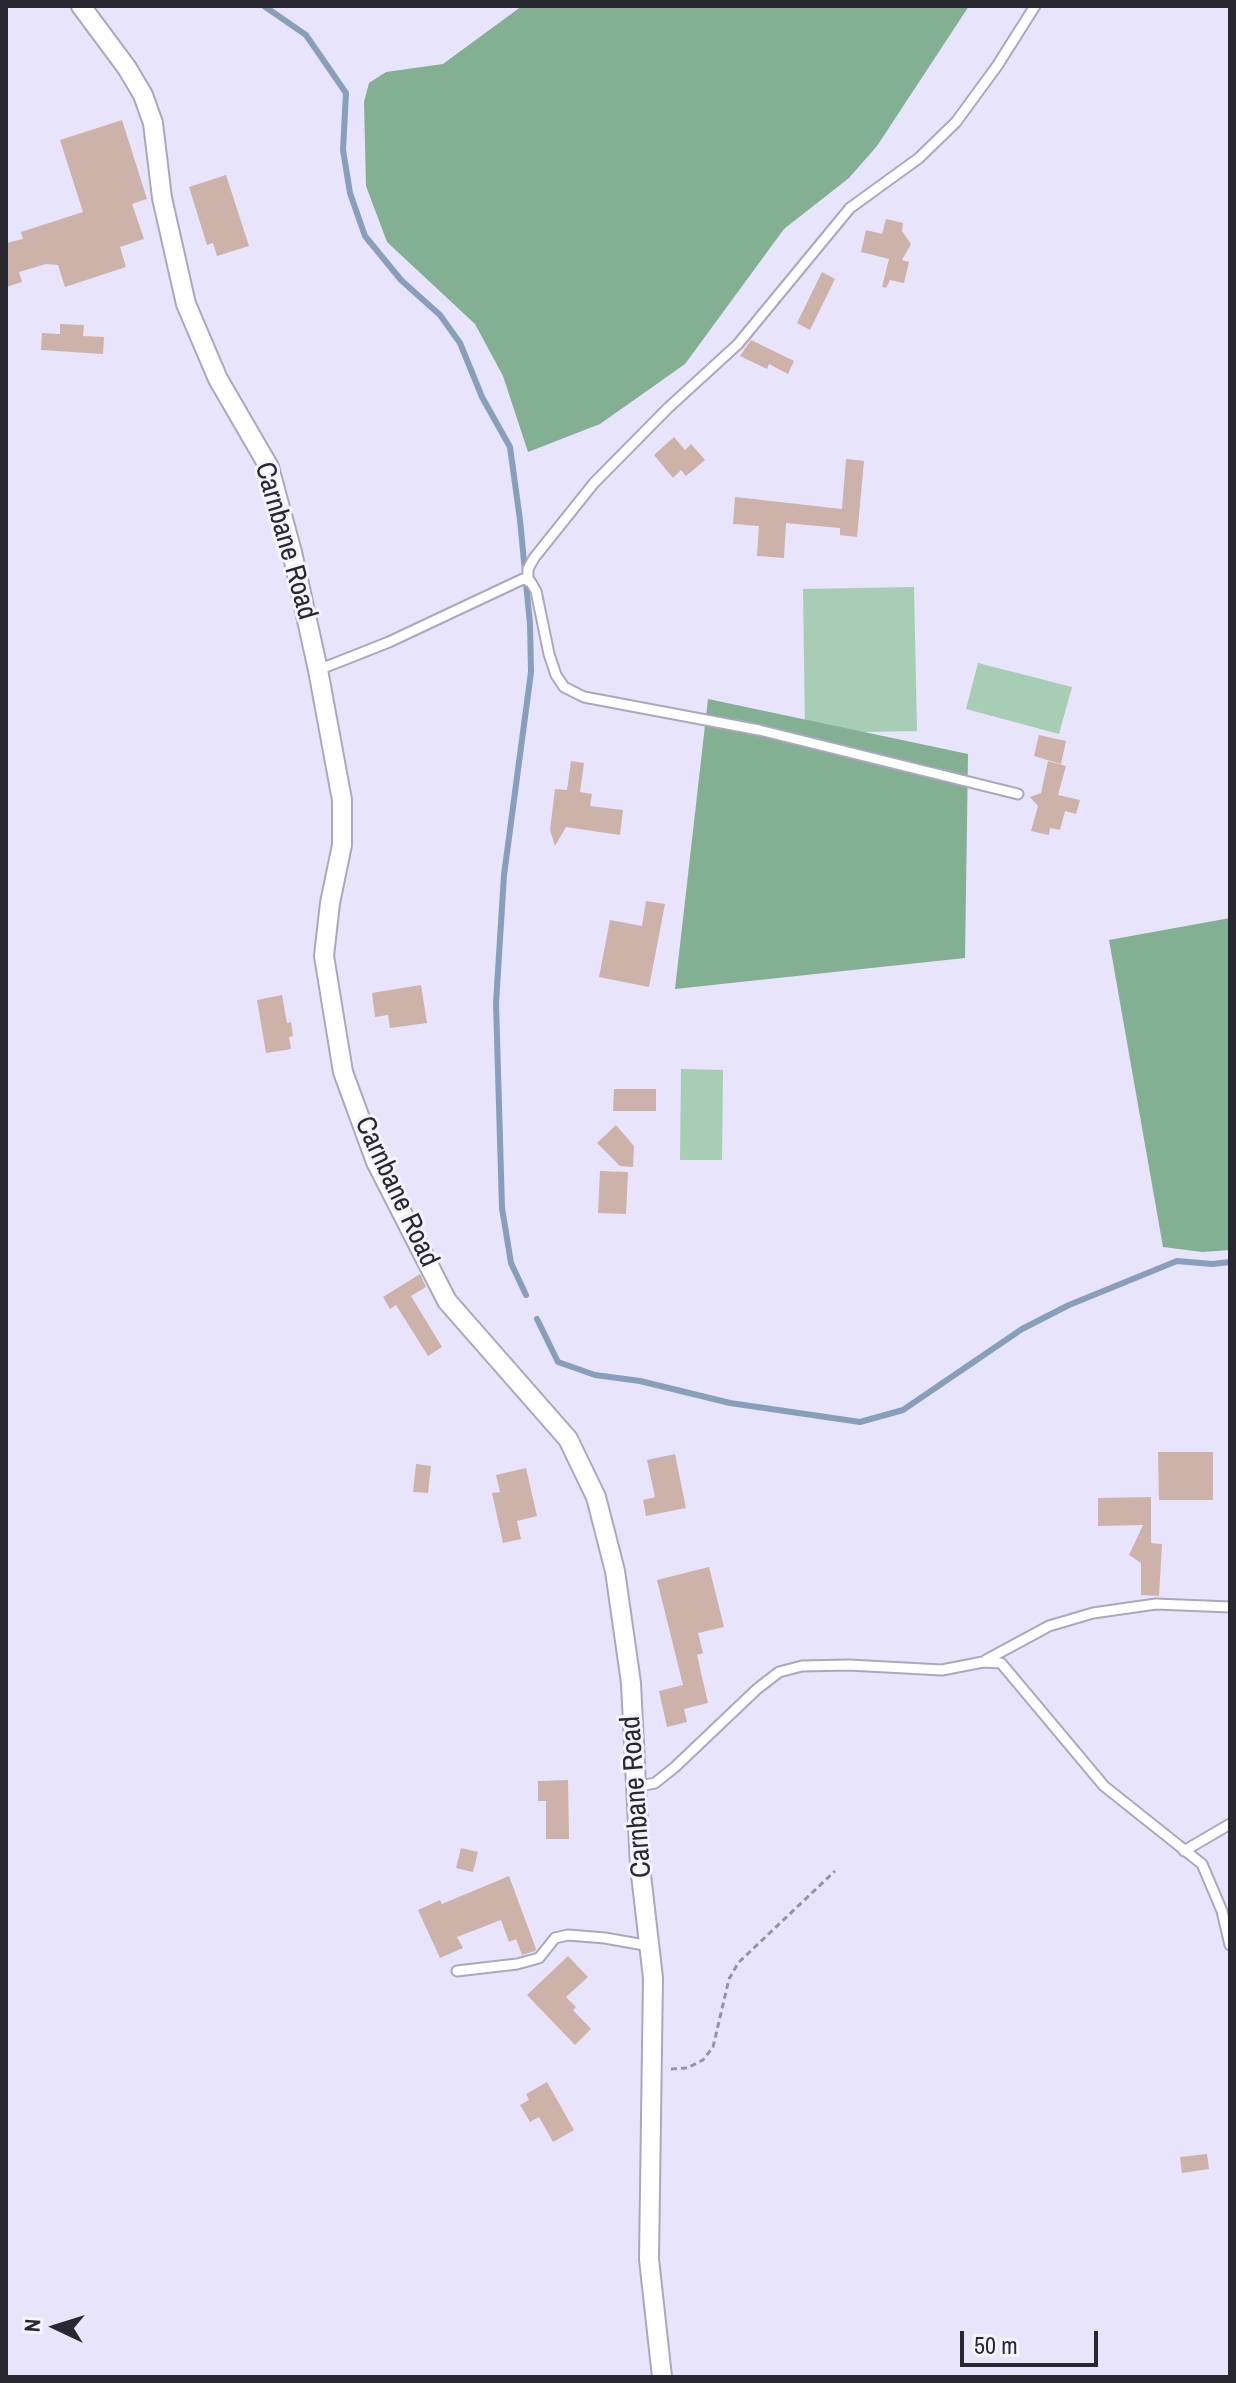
<!DOCTYPE html>
<style>
body{margin:0}
#map{position:relative;width:1236px;height:2383px;overflow:hidden;background:#e8e4fc;font-family:"Archivo Narrow",sans-serif}
canvas{display:block}
.frame{position:absolute;inset:0;border:8px solid #292730;pointer-events:none}
.north{position:absolute;left:16px;top:2287px;width:80px;height:80px;-webkit-text-stroke:6px #f5f3fd;paint-order:stroke;rotate:274deg;font-size:22px;font-weight:700;line-height:32px;text-align:center;color:#292730}
.north::after{content:'';display:block;margin:auto;width:28px;height:36px;background:#292730;clip-path:polygon(50% 0,100% 100%,50% 72%,0 100%)}
.scale{position:absolute;left:960px;top:2331px;width:138px;height:36px;box-sizing:border-box;border:4px solid #292730;border-top:0;padding-left:10px;font-size:24px;line-height:28px;white-space:nowrap;color:#292730;-webkit-text-stroke:6px #f5f3fd;paint-order:stroke}
</style>
<div id="map">
<canvas width="1236" height="2383"></canvas>
<div class="frame"></div>
<div class="north">N</div>
<div class="scale">50 m</div>
</div>
<script>
const ctx = document.querySelector('canvas').getContext('2d');
ctx.lineJoin = 'round';
function paint(path, color) {
  ctx.fillStyle = color;
  ctx.fill(path, 'evenodd');
}
function shape(rows) {
  const path = new Path2D();
  for (const r of rows) {
    path.moveTo(r[0], r[1]);
    for (let i = 2; i < r.length; i += 2) path.lineTo(r[i], r[i + 1]);
  }
  return path;
}
function stroke(path, color, width, dash) {
  ctx.strokeStyle = color;
  ctx.lineWidth = width;
  ctx.lineCap = dash ? 'butt' : 'round';
  ctx.setLineDash(dash || []);
  ctx.stroke(path);
}
function label(font, color, halo, rows, align = 'center') {
  ctx.font = font + ' "Archivo Narrow",sans-serif';
  ctx.lineWidth = 6;
  ctx.setLineDash([]);
  ctx.textBaseline = 'middle';
  ctx.strokeStyle = halo;
  ctx.fillStyle = color;
  for (const [text, x, y, turn = 0] of rows) {
    ctx.save();
    ctx.translate(x, y);
    ctx.rotate((+turn || 0) * Math.PI / 180);
    ctx.textAlign = isNaN(turn) ? turn : align;
    if (halo) ctx.strokeText(text, 0, 0);
    ctx.fillText(text, 0, 0);
    ctx.restore();
  }
}
const green = shape([
 [914,587,917,731,805,733,803,589],
 [978,663,1072,687,1059,734,966,709],
 [681,1069,723,1070,722,1160,680,1160]
]);
const forest = shape([
 [522,6,969,6,877,146,849,178,784,229,685,364,600,424,528,452,503,376,475,324,387,242,366,186,364,102,369,83,386,72,443,64],
 [708,699,968,754,965,958,675,989],
 [1230,918,1230,1250,1202,1252,1163,1247,1109,940]
]);
const stream = shape([
 [264,6,306,35,346,93,343,150,350,193,365,236,401,280,440,315,460,343,482,397,510,447,520,520,530,624,531,672,504,875,496,1003,502,1208,511,1263,526,1295],
 [537,1319,558,1362,595,1375,640,1381,730,1403,860,1422,903,1410,1022,1329,1069,1305,1177,1261,1212,1264,1230,1262]
]);
const building = shape([
 [122,120,147,199,132,204,144,239,120,247,126,267,65,287,58,265,46,264,19,272,22,282,6,287,6,243,23,239,21,232,83,212,60,140],
 [226,175,249,246,217,256,213,243,207,245,189,187],
 [886,219,903,223,902,231,911,244,902,260,909,262,904,283,890,280,886,288,882,287,889,259,861,252,866,230,882,234],
 [822,272,835,279,810,330,797,323],
 [60,324,84,325,83,336,104,337,103,354,41,350,42,333,60,334],
 [751,340,794,361,788,374,769,364,767,369,740,356],
 [674,437,685,450,691,444,705,460,686,476,681,470,673,478,654,455],
 [846,459,864,461,857,537,840,535,840,528,786,523,784,558,757,556,759,526,733,524,735,497,842,509],
 [1039,735,1066,741,1061,764,1034,756],
 [571,761,584,763,580,792,592,794,590,806,623,810,620,835,566,827,555,846,550,830,555,789,567,790],
 [1048,761,1066,766,1058,795,1080,800,1076,814,1065,811,1060,830,1050,828,1049,835,1031,831,1038,806,1030,797,1041,793],
 [646,901,665,904,649,987,599,977,610,920,642,926],
 [421,985,427,1023,390,1028,388,1015,375,1017,372,993],
 [282,995,287,1023,291,1022,293,1036,289,1037,291,1049,266,1053,257,1000],
 [614,1089,656,1089,656,1111,613,1111],
 [616,1125,634,1146,633,1167,620,1166,597,1143],
 [600,1171,628,1172,626,1214,598,1213],
 [420,1274,426,1287,411,1296,442,1347,428,1356,396,1305,390,1309,383,1297],
 [1158,1452,1213,1452,1213,1500,1159,1500],
 [675,1454,686,1508,646,1516,643,1500,655,1497,647,1460],
 [416,1464,431,1466,428,1493,413,1492],
 [526,1468,537,1516,517,1521,521,1539,503,1543,492,1493,500,1492,496,1475],
 [1151,1497,1151,1543,1162,1544,1159,1596,1141,1595,1141,1563,1129,1555,1143,1525,1098,1526,1098,1498],
 [709,1567,724,1627,698,1633,703,1653,697,1655,708,1703,684,1709,687,1722,667,1727,659,1691,683,1685,657,1580],
 [568,1780,569,1839,546,1839,546,1801,538,1801,538,1781],
 [461,1848,478,1852,473,1872,456,1868],
 [509,1876,536,1949,535,1951,522,1955,516,1939,509,1942,501,1920,457,1937,463,1948,440,1958,418,1910,440,1900,442,1904],
 [568,1956,588,1977,566,1997,576,2007,573,2010,591,2029,575,2045,527,1995],
 [547,2082,574,2130,553,2142,539,2117,530,2122,520,2105,529,2100,526,2094],
 [1207,2154,1209,2169,1182,2173,1180,2157]
]);
const path = shape([
 [671,2069,687,2068,703,2060,713,2047,729,1979,738,1963,835,1871]
]);
const service = shape([
 [528,581,528,569,534,558,594,483,668,408,738,344,850,208,919,158,956,122,997,66,1035,6],
 [318,670,389,642,523,579,530,581,536,591,549,654,556,675,564,687,584,697,759,730,1018,794],
 [986,1660,1049,1626,1093,1613,1156,1604,1230,1607],
 [635,1787,655,1783,675,1767,757,1689,779,1672,802,1666,849,1665,942,1670,983,1662,1001,1663,1104,1786,1202,1864,1222,1911,1230,1945],
 [1184,1851,1230,1824],
 [457,1971,517,1964,539,1958,555,1938,568,1935,605,1938,650,1946]
]);
const minor = shape([
 [81,6,127,68,143,95,153,123,162,198,186,304,218,379,269,467,292,552,318,670,342,800,342,845,330,903,324,956,343,1072,376,1162,447,1301,568,1439,596,1497,615,1571,631,1683,640,1866,653,1978,649,2259,662,2377]
]);
const streetNames = [
 ["Carnbane Road",285,541,74],
 ["Carnbane Road",396,1192,65],
 ["Carnbane Road",637,1797,-94]
];
paint(green, '#a7cdb4');
paint(forest, '#83af93');
stroke(stream, '#889fbb', 6);
paint(building, '#cdb2aa');
stroke(service, '#aba7be', 13);
stroke(minor, '#aba7be', 22);
stroke(path, '#9693a4', 3, [6, 4]);
stroke(service, '#fff', 9);
stroke(minor, '#fff', 18);
label('28px', '#292730', '#f5f3fd', streetNames);
</script>
